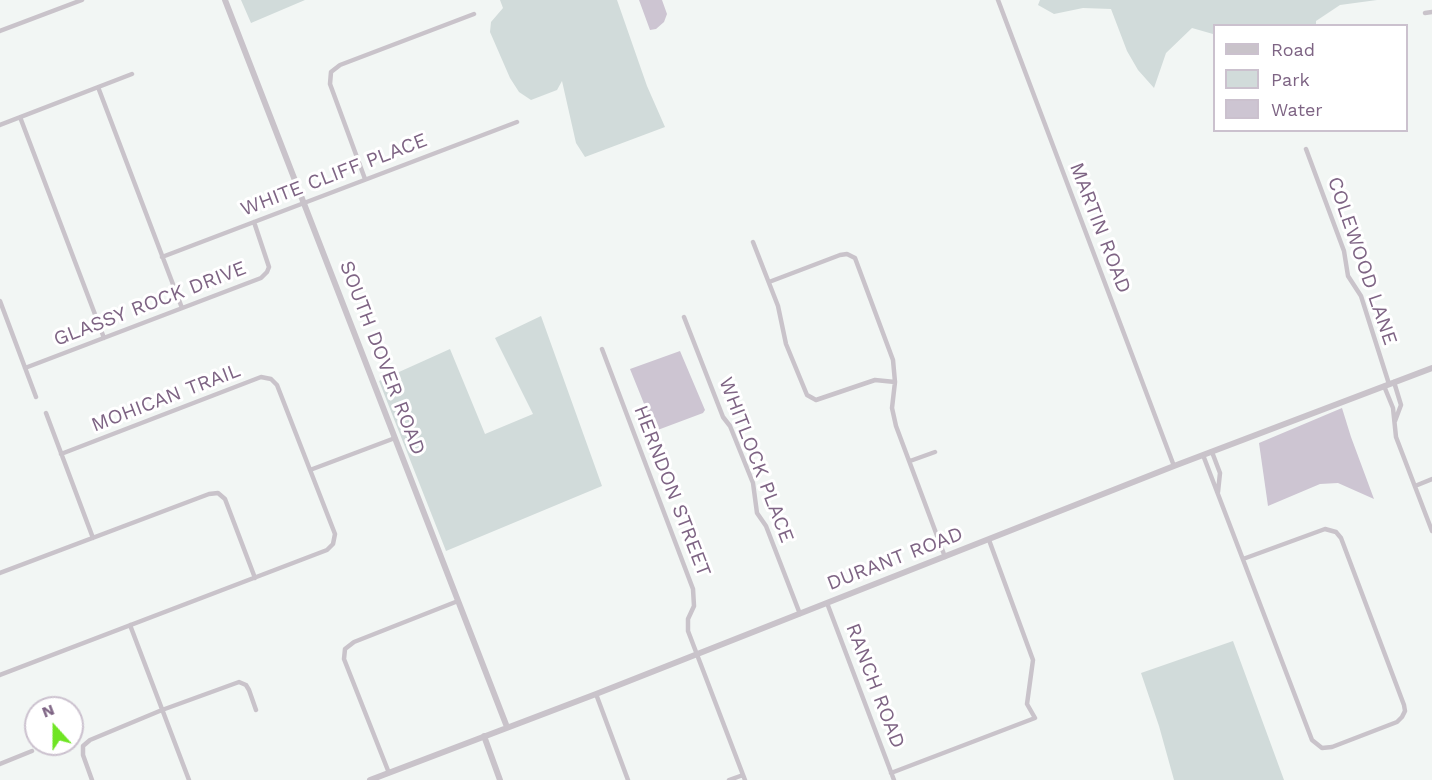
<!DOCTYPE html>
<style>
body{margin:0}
#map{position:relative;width:1432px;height:780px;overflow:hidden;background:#f2f6f4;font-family:"Work Sans",sans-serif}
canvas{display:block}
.legend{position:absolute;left:1213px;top:24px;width:195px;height:108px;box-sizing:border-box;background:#fff;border:2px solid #cbc1ce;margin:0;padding:8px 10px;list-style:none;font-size:18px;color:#7e6484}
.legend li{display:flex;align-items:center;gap:12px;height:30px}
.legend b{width:30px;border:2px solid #cbc1ce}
.north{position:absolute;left:24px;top:696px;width:60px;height:60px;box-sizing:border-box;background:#fff;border:2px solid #cbc1ce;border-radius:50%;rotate:339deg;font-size:16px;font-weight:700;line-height:24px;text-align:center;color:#7e6484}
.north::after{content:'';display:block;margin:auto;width:21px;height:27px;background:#6fe523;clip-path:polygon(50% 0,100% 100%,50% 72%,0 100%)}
</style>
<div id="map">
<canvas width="1432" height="780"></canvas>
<ul class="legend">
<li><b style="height:8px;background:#c9c3ca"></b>Road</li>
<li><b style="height:16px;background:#d1dbda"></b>Park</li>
<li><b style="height:16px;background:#cdc5d2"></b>Water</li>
</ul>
<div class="north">N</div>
</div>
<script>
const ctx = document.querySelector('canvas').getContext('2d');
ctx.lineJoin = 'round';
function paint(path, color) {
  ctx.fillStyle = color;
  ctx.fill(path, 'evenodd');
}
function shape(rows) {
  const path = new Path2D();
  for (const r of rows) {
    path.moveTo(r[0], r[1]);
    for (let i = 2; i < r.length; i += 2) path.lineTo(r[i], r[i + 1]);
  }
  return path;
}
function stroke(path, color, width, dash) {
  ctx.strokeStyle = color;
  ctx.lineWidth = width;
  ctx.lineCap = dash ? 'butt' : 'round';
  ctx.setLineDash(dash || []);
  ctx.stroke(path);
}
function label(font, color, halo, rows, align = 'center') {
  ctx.font = font + ' "Work Sans",sans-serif';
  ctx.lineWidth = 6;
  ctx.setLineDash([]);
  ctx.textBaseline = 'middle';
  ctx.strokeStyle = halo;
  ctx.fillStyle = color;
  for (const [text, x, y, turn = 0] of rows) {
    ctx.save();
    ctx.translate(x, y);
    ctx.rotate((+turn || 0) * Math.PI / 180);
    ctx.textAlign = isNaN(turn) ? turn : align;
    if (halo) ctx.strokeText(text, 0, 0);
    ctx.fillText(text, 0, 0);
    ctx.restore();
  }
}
const green = shape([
 [241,0,305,0,251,23],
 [500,0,617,0,647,86,665,127,585,157,576,143,562,81,557,90,531,100,519,92,510,78,490,32,491,22,503,8],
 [1040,0,1377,0,1340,5,1316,21,1316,25,1214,26,1214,38,1213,34,1192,28,1166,53,1154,88,1138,70,1127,51,1111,9,1083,8,1054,14,1038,5],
 [541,316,602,486,446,551,379,381,450,349,485,434,533,414,495,338],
 [1233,641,1284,780,1174,780,1159,726,1141,673]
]);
const water = shape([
 [639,0,662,0,667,14,664,22,656,29,650,30],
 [680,351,705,410,703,413,655,431,630,369],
 [1342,408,1351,437,1374,499,1338,483,1320,484,1268,506,1259,443]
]);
const minor = shape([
 [998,0,1174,466],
 [1425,13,1432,12],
 [0,31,82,0],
 [98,87,182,308],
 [20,117,104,338],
 [0,125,132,74],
 [1306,149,1344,251,1348,276,1361,296,1389,384],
 [365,179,330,84,331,72,340,65,474,14],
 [753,242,778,306,786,344,807,395,816,400,875,380,895,382],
 [162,257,517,122],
 [769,282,840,255,847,254,855,258,893,360,895,382,892,408,896,426,945,557],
 [0,301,36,397],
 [684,317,723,417,730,426,753,483,757,513,766,526,800,614],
 [602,349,693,589,694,606,688,619,688,631,745,780],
 [25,368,261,278,267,272,269,267,254,222],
 [1394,382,1401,405,1395,421],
 [1384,386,1393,408,1396,437,1432,531],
 [46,413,93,538],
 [1212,452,1220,473,1218,492],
 [1203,455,1312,740,1322,748,1332,747,1397,722,1402,717,1405,711,1404,705,1341,538,1336,532,1325,529,1243,559],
 [910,461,935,452],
 [310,470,395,438],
 [1415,486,1432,479],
 [0,573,209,494,218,493,225,499,255,578],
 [827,603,894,780],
 [130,625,189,780],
 [0,675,327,550,333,544,335,534,277,385,271,379,261,377,61,454],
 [596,694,628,780],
 [0,764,32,751],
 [389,773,344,659,345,649,354,642,458,601],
 [891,773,1035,718,1027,704,1033,660,989,540],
 [92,780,83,755,83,746,90,740,162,710,239,682,246,685,249,690,256,710],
 [729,780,743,775]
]);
const tertiary = shape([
 [225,0,507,727],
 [484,736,500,780],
 [370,780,596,694,1174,466,1432,368]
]);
const streetNames = [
 ["WHITE CLIFF PLACE",334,175,-21],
 ["MARTIN ROAD",1100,228,69],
 ["COLEWOOD LANE",1362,261,71],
 ["GLASSY ROCK DRIVE",150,304,-21],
 ["SOUTH DOVER ROAD",382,358,69],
 ["MOHICAN TRAIL",166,398,-21],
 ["WHITLOCK PLACE",756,460,69],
 ["HERNDON STREET",672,491,69],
 ["DURANT ROAD",895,559,-21],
 ["RANCH ROAD",875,686,69]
];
paint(green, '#d1dbda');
paint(water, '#cdc5d2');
stroke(minor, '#c9c3ca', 4.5);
stroke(tertiary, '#c9c3ca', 6);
label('20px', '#7e6484', '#fff', streetNames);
</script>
